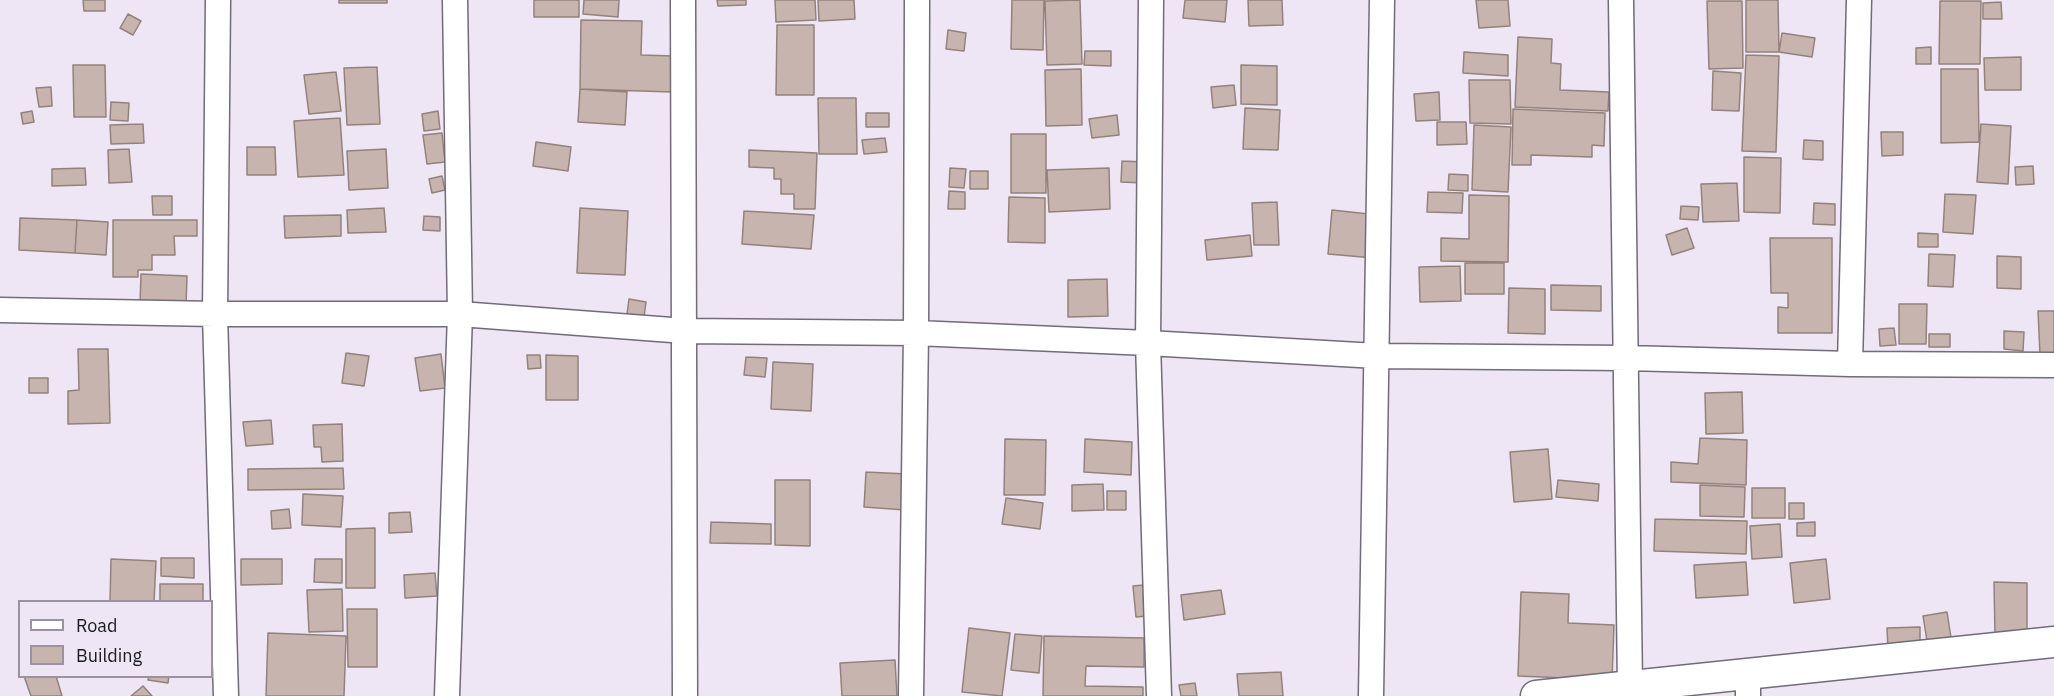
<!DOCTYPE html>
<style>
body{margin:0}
#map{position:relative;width:2054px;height:696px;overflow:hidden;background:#eee5f5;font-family:"IBM Plex Sans",sans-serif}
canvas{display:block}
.legend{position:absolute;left:18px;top:600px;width:195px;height:78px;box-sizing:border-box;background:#eee5f5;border:2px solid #9a939f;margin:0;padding:8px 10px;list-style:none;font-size:18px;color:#1c191e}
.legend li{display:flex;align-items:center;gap:12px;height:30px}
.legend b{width:30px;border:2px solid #9a939f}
</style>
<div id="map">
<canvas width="2054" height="696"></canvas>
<ul class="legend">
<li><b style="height:8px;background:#fff"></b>Road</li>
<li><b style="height:16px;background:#c7b4ae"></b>Building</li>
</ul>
</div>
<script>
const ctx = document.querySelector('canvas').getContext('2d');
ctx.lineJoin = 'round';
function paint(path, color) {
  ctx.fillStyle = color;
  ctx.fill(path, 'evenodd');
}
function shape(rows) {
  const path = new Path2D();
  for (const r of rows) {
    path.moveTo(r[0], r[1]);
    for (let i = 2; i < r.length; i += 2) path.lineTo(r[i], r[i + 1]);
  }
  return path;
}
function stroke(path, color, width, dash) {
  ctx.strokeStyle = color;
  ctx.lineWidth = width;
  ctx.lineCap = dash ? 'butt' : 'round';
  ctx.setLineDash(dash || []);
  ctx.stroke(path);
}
const building = shape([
 [83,0,105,0,105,11,84,11,83,0],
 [339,0,387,0,387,3,339,3,339,0],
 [534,0,579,0,579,17,534,17,534,0],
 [584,0,619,0,618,17,583,14,584,0],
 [717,0,746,0,746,5,718,6,717,0],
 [775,0,815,0,816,20,776,22,775,0],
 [818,0,854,0,855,19,819,21,818,0],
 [1012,0,1044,0,1043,50,1011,49,1012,0],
 [1080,0,1082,64,1047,65,1045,1,1080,0],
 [1185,0,1227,0,1225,22,1183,18,1185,0],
 [1248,0,1282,0,1283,25,1249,26,1248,0],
 [1476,0,1508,0,1510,26,1479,28,1476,0],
 [1746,0,1778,0,1779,52,1746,52,1746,0],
 [1707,1,1742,1,1743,68,1709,69,1707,1],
 [1940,1,1981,1,1980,64,1939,64,1940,1],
 [2001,2,2002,19,1983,19,1983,3,2001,2],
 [128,14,141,21,133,35,120,28,128,14],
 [581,20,642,21,641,55,673,56,672,92,580,89,581,20],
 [777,25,814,25,814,95,776,95,777,25],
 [948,30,966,33,964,51,946,49,948,30],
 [1782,33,1815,38,1812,57,1779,52,1782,33],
 [1518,37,1552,39,1551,63,1561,64,1560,90,1609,92,1608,111,1515,107,1518,37],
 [1931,47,1931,64,1916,64,1916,48,1931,47],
 [1085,51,1111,51,1111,66,1084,65,1085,51],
 [1464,52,1508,55,1508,76,1463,73,1464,52],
 [1746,55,1779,56,1776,152,1742,151,1746,55],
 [2021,57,2021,90,1985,90,1984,58,2021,57],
 [73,65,105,65,106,117,74,117,73,65],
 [1241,65,1277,66,1277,105,1241,104,1241,65],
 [377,67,380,124,347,125,344,68,377,67],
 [1081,69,1082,125,1046,126,1045,70,1081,69],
 [1941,69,1978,69,1979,142,1941,143,1941,69],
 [1713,71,1741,73,1739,111,1712,110,1713,71],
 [336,72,341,111,309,114,304,75,336,72],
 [1469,80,1510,80,1511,124,1470,123,1469,80],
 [1234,85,1236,105,1213,108,1211,87,1234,85],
 [51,87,52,106,39,107,36,88,51,87],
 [580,89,627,92,625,125,578,122,580,89],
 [1439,92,1440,120,1416,121,1414,94,1439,92],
 [818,98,856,98,857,154,819,154,818,98],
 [111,102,129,103,128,121,110,120,111,102],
 [1245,108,1280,110,1278,150,1243,149,1245,108],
 [1513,109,1605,113,1604,146,1592,145,1592,157,1531,155,1531,165,1512,165,1513,109],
 [32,111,34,122,23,124,21,113,32,111],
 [438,111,440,129,424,131,422,114,438,111],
 [866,113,889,113,889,127,866,127,866,113],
 [1117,115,1119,135,1092,138,1089,119,1117,115],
 [340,118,344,175,298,177,294,121,340,118],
 [1437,122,1466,122,1467,144,1437,145,1437,122],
 [143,124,144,143,111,144,110,125,143,124],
 [1981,124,2011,126,2008,184,1977,182,1981,124],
 [1474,125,1511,127,1508,192,1472,190,1474,125],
 [1881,132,1903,132,1903,155,1882,156,1881,132],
 [442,133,445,162,427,164,423,135,442,133],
 [1011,134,1046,134,1046,193,1011,193,1011,134],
 [885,138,887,152,864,154,862,140,885,138],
 [1804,140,1823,141,1823,160,1803,159,1804,140],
 [536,142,571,147,568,171,533,166,536,142],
 [247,147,275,147,276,175,247,175,247,147],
 [129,149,132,182,109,183,108,150,129,149],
 [386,149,388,188,349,190,347,151,386,149],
 [749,150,817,153,815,209,794,209,794,194,781,194,781,179,774,179,774,168,749,167,749,150],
 [1744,157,1781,158,1780,213,1744,212,1744,157],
 [1122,161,1145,162,1144,183,1121,182,1122,161],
 [2033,166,2034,184,2016,185,2015,167,2033,166],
 [85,168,86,185,52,186,52,169,85,168],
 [950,168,966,169,964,188,949,187,950,168],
 [1109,168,1110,209,1049,212,1047,170,1109,168],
 [970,171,988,171,988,189,970,189,970,171],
 [1449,174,1468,175,1468,191,1448,190,1449,174],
 [442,176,445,190,432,193,429,179,442,176],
 [1737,183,1739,221,1703,222,1701,184,1737,183],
 [949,191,965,192,965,209,948,209,949,191],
 [1428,192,1463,193,1462,213,1427,212,1428,192],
 [1945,194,1976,195,1973,234,1943,232,1945,194],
 [1469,195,1509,196,1508,262,1441,261,1441,238,1469,239,1469,195],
 [152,196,172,196,172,215,153,215,152,196],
 [1009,197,1045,198,1045,243,1008,242,1009,197],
 [1277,202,1279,245,1254,245,1252,203,1277,202],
 [1814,203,1835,204,1835,225,1813,224,1814,203],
 [1681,206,1699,207,1698,220,1680,219,1681,206],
 [384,208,386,232,348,233,347,210,384,208],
 [580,208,628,211,625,275,577,273,580,208],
 [1332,210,1378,215,1374,258,1328,254,1332,210],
 [744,211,814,215,811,249,742,244,744,211],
 [341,215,341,236,285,238,284,216,341,215],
 [424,216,440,217,440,231,423,230,424,216],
 [20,218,77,220,75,253,19,250,20,218],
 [77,220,108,222,106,255,75,253,77,220],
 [113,220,197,220,197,236,174,236,175,255,152,255,152,270,138,270,138,277,113,277,113,220],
 [1687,228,1694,248,1672,255,1666,235,1687,228],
 [1918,233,1938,234,1938,247,1918,247,1918,233],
 [1250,235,1252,256,1207,260,1205,240,1250,235],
 [1770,238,1832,238,1832,333,1778,333,1778,307,1788,308,1788,293,1771,293,1770,238],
 [1929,254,1955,255,1953,287,1928,286,1929,254],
 [1997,256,2021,257,2021,289,1997,288,1997,256],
 [1465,263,1504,263,1504,294,1465,294,1465,263],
 [1460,266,1461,301,1420,302,1419,267,1460,266],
 [141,274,187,276,186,306,140,304,141,274],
 [1107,279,1108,316,1068,317,1068,280,1107,279],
 [1551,285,1601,286,1601,311,1551,310,1551,285],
 [1509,288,1545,289,1545,334,1508,333,1509,288],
 [629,299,646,302,644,317,627,314,629,299],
 [1899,304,1927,304,1926,344,1899,344,1899,304],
 [2038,311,2054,311,2054,355,2040,355,2038,311],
 [1894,328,1896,345,1880,346,1879,329,1894,328],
 [2004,331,2024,332,2023,351,2004,349,2004,331],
 [1929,334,1950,334,1950,347,1929,347,1929,334],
 [78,349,108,349,110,423,68,424,68,391,79,390,78,349],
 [346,353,369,356,364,386,342,383,346,353],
 [441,354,445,388,420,391,415,358,441,354],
 [527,355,540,355,541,368,528,369,527,355],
 [546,355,578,356,578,400,546,400,546,355],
 [746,357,767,358,765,377,744,375,746,357],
 [773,362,813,364,811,411,771,409,773,362],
 [29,378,48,378,48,393,29,393,29,378],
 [1742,392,1743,433,1706,434,1705,393,1742,392],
 [271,420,273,444,246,446,243,422,271,420],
 [342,424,343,461,322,462,321,447,314,447,313,425,342,424],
 [1700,438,1747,440,1746,485,1671,482,1671,462,1698,464,1700,438],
 [1005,439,1046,440,1045,495,1004,495,1005,439],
 [1085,439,1132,442,1131,475,1084,472,1085,439],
 [1548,449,1552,499,1514,502,1510,452,1548,449],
 [343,468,344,489,248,490,248,469,343,468],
 [866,472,907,474,905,510,864,507,866,472],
 [775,480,810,480,810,546,775,545,775,480],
 [1558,480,1599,484,1598,501,1556,497,1558,480],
 [1103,484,1104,510,1072,511,1072,485,1103,484],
 [1700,485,1745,487,1744,517,1700,516,1700,485],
 [1752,488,1785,488,1785,518,1752,518,1752,488],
 [1107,491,1126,491,1126,510,1107,510,1107,491],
 [303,494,343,496,341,527,302,525,303,494],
 [1006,498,1043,503,1040,529,1002,524,1006,498],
 [1789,503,1804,503,1804,519,1789,519,1789,503],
 [289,509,291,528,272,529,271,511,289,509],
 [410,512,412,532,389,533,389,513,410,512],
 [1655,519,1747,521,1746,554,1654,551,1655,519],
 [711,522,771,524,771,544,710,543,711,522],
 [1815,522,1815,536,1797,536,1797,523,1815,522],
 [1780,524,1782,557,1752,559,1750,526,1780,524],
 [375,528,375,588,346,588,346,529,375,528],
 [161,558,194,558,194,578,161,576,161,558],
 [111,559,156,561,154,602,110,602,111,559],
 [241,559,282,559,282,584,241,585,241,559],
 [315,559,342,559,342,583,314,582,315,559],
 [1826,559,1830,599,1794,603,1790,563,1826,559],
 [1746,562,1748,595,1696,598,1694,565,1746,562],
 [435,573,437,596,405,598,404,575,435,573],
 [1994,582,2027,583,2027,636,1995,636,1994,582],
 [160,584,203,584,203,602,160,602,160,584],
 [1155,584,1158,615,1136,617,1133,586,1155,584],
 [342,589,343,631,309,632,307,590,342,589],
 [1221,590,1225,614,1184,620,1181,595,1221,590],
 [1521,592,1569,594,1568,623,1614,625,1612,680,1518,676,1521,592],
 [347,609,377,609,377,667,348,667,347,609],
 [1947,612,1952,644,1928,647,1923,616,1947,612],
 [1920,627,1920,649,1888,649,1887,628,1920,627],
 [969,628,1010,633,1002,696,962,692,969,628],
 [268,633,346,636,344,696,266,696,268,633],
 [1015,634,1042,636,1039,673,1011,670,1015,634],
 [1044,636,1144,638,1144,667,1086,666,1085,686,1143,687,1143,696,1043,696,1044,636],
 [895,660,897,696,842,696,840,663,895,660],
 [1281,672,1283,696,1239,696,1237,674,1281,672],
 [24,676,56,676,62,696,31,696,24,676],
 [149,676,169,676,168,683,148,680,149,676],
 [1195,683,1197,696,1181,696,1179,685,1195,683],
 [143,686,152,696,131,696,143,686]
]);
const minor = shape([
 [218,0,215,314,226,696],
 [683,0,685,696],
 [1151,0,1148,343,1159,696],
 [1621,0,1630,686],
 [0,310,215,314,460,314,685,331,916,333,1148,343,1377,356,1627,358,1850,364,2054,365],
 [1850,364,1859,0],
 [447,696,460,314,455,0],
 [911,696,916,333,917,0],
 [1371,696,1382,0],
 [1748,696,1748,674]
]);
const tertiary = shape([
 [1536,696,2054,642]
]);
paint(building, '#c7b4ae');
stroke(building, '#93827c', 1.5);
stroke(minor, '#726b78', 27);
stroke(tertiary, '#726b78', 33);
stroke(minor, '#fff', 24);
stroke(tertiary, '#fff', 30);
</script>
